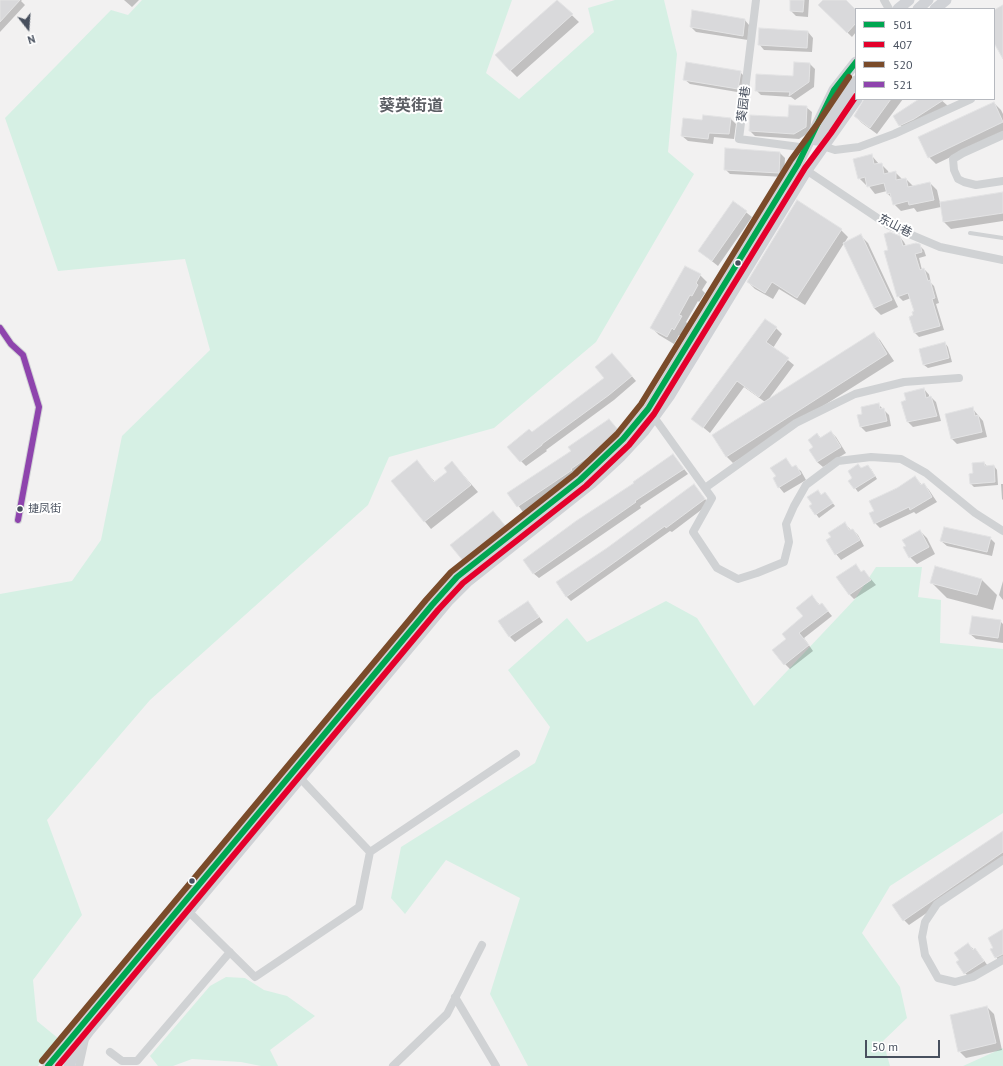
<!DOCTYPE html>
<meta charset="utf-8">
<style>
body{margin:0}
#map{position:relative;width:1003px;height:1066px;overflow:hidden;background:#f2f1f1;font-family:"PT Sans",sans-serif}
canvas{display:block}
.legend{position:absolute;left:855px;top:8px;width:140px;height:92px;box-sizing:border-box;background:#fff;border:1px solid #b6b9bf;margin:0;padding:5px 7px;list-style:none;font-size:12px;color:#48505e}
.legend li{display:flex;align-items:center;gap:8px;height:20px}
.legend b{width:20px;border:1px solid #b6b9bf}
.north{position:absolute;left:8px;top:8px;width:40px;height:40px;-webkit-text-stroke:3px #fff;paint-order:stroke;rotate:163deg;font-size:11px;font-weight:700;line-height:16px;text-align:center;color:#48505e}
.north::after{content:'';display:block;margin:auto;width:14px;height:18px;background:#48505e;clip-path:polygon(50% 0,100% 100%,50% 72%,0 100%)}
.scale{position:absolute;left:865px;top:1040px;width:75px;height:18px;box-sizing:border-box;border:2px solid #48505e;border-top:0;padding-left:5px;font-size:12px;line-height:14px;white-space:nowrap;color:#48505e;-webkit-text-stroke:3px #fff;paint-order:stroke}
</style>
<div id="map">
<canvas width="1003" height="1066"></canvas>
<ul class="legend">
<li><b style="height:5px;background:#00a651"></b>501</li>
<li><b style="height:5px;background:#e4002b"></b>407</li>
<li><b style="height:5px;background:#7a4b2a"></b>520</li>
<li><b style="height:5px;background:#8e44ad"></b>521</li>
</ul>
<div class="north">N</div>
<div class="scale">50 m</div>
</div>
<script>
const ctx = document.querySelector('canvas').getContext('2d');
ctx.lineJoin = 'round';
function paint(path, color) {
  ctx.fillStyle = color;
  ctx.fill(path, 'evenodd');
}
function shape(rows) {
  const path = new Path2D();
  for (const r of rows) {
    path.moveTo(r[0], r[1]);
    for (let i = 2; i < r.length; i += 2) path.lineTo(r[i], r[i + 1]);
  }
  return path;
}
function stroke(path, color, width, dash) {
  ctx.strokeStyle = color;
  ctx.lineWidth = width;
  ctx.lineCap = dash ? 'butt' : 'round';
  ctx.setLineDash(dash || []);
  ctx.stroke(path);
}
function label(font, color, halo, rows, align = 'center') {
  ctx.font = font + ' "PT Sans","Noto Sans SC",sans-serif';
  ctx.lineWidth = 4;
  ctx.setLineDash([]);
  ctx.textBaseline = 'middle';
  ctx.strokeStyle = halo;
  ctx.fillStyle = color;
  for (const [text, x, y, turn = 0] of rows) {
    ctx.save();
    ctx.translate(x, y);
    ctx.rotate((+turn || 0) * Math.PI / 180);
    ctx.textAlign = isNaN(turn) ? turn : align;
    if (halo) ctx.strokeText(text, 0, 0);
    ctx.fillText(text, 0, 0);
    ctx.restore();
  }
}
const green = shape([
 [142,0,512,0,486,73,519,99,594,32,588,8,615,0,664,0,677,54,668,152,694,174,596,342,494,428,389,457,368,505,150,700,47,820,82,915,33,980,37,1021,59,1039,38,1066,0,1066,0,594,72,581,101,540,122,436,210,350,185,259,58,271,5,118,111,10,128,15],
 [876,567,922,567,918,597,941,600,940,643,1003,649,1003,813,890,886,862,933,900,987,907,1018,883,1041,890,1066,528,1066,490,994,520,898,446,860,405,914,391,898,401,847,535,763,550,727,508,670,567,618,587,642,666,601,697,618,754,706,855,599],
 [226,977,245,978,264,990,287,996,315,1016,270,1050,278,1066,261,1066,241,1062,192,1059,173,1066,158,1066,150,1056,210,986],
 [1003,1048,1003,1066,963,1066]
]);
const shadow = shape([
 [0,0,22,0,21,1,25,5,0,32],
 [124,0,139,0,132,7],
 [791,0,809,0,808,17,796,16,791,11],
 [825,0,844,0,856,11,856,32,852,37,819,5],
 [557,1,579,22,517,77,510,70],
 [744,19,749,25,748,40,696,32,691,27],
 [808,32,813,38,812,52,764,50,759,44],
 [795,63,810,64,815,69,814,87,795,100,791,97,761,95,756,90,794,77],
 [740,72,746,78,743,93,690,84,684,79],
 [865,99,903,99,877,134,862,123,855,116],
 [921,99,940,99,948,106,905,130,900,125],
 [994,103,1001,110,1003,114,1003,132,936,164,929,157],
 [806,107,812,112,810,132,799,139,755,136,750,131,751,116,789,118],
 [730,118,736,124,734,139,714,137,713,144,688,141,682,136,703,121],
 [780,153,785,158,784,177,730,174,725,169],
 [872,156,879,164,881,164,888,171,889,174,895,172,903,180,906,179,914,187,930,183,937,190,940,203,1003,193,1003,221,951,229,944,222,941,207,917,212,914,208,901,211,894,204,893,199,888,194,887,191,875,194,868,185,866,185,859,178],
 [733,202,752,217,718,266,699,251],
 [841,230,848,237,805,305,779,289,773,299,755,289,748,282],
 [861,236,868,243,898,307,881,315,874,308],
 [900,237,904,242,906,246,919,245,924,250,926,256,919,258,922,270,924,269,929,274,931,283,934,286,939,303,936,304,944,330,919,337,915,333,915,312,911,298,903,301,898,296,889,251],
 [700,275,707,282,702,290,705,293,699,302,698,301,686,322,688,324,682,336,679,335,674,344,659,335,652,328],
 [776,328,782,334,773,348,794,365,768,400,873,333,880,340,894,361,733,463,726,456,765,402,744,387,710,433,693,419],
 [945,343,948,347,952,362,928,368,924,365],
 [617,359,636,381,614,400,546,450,547,451,526,466,521,461,532,433,606,378],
 [924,389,929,395,929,398,931,397,936,402,941,421,913,427,908,422],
 [878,404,889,415,891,426,866,432,861,427,864,414],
 [972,408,983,421,987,437,957,444,952,439,946,414],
 [609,420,624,437,617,445,576,474,577,475,523,512,509,493,573,451],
 [831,432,836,437,846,453,823,467,817,462,810,450,815,447,817,434,821,438],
 [673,455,688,474,640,506,641,508,539,578,533,573,635,484],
 [786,460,793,468,795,466,801,471,806,480,784,493,779,487,774,479,777,477],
 [417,462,435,482,448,472,452,462,478,492,431,529,392,481],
 [984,463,988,467,994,466,997,470,998,485,974,487,971,484,974,474],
 [861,469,871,469,877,479,858,492,850,481],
 [915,477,922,485,924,484,929,490,937,502,916,514,914,512,880,528,875,523,875,512,898,488],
 [1001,484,1003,484,1003,500,1002,499],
 [694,485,709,504,672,532,670,531,571,601,566,596,607,549],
 [818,491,822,496,825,493,835,506,819,518,810,506,813,504],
 [498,517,511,533,470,566,465,561],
 [845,524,851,530,853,530,858,535,864,546,841,560,836,554,828,540],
 [920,531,927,538,935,554,917,564,910,557],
 [990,538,995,543,992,556,947,546,941,541],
 [855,566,862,573,864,571,876,585,854,599,849,594],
 [981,579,997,595,993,610,947,598,932,583],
 [1003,581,1003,600,999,595],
 [812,597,820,605,822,604,832,616,804,638,813,651,790,669,785,664,787,639,804,617],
 [528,602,543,622,515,642,510,637],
 [1000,621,1003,624,1003,643,976,639,970,634],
 [1003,835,1003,861,909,925,904,920],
 [1003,934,1003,959,999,961,996,957,995,948],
 [968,944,980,955,988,966,970,978,965,973,960,960],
 [987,1007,994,1014,1002,1050,966,1058,959,1051]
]);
const building = shape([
 [0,0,20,0,0,22,0,0],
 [557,0,573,14,510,71,495,55,557,0],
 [790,0,804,0,803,12,790,11,790,0],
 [823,0,846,0,856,10,856,23,847,33,818,5,823,0],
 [1003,5,1003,59,994,43,994,10,1003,5],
 [692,10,745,19,743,36,690,27,692,10],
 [759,28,808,31,807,48,758,45,759,28],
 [686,62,741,71,738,89,683,80,686,62],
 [794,62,810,63,809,82,789,96,790,92,755,91,756,74,793,76,794,62],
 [864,99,891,99,870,128,854,116,864,99],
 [919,99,945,99,914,119,899,126,893,116,919,99],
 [994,102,1003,122,928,158,918,137,994,102],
 [789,105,807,106,806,127,794,134,749,131,750,115,788,117,789,105],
 [703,115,731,118,729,134,709,133,708,139,681,136,683,118,702,120,703,115],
 [725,148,780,152,779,173,724,170,725,148],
 [872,154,874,164,882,163,884,174,896,171,896,180,906,178,908,187,930,182,934,200,909,205,908,201,893,205,890,193,887,194,884,183,867,187,865,177,858,179,853,159,872,154],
 [1003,192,1003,213,943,222,940,202,1003,192],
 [797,200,842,229,797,298,772,282,765,293,747,282,797,200],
 [733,201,747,211,712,261,698,251,733,201],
 [890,232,900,236,903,246,916,243,920,244,922,252,915,254,920,270,924,268,928,281,930,280,935,298,932,299,940,326,914,333,909,317,913,315,912,312,914,311,908,293,897,297,884,251,888,250,884,234,890,232],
 [861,234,892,300,874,308,843,243,861,234],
 [685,266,701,274,696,283,698,285,692,296,690,295,679,315,682,316,674,330,672,328,667,337,650,328,685,266],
 [765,319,777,327,766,342,789,358,759,397,737,381,703,428,691,419,765,319],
 [874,332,887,354,726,457,712,435,874,332],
 [945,342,949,358,923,365,919,349,945,342],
 [612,353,632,376,609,395,542,444,542,445,520,462,507,447,529,429,532,432,604,378,595,367,612,353],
 [924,388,926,398,931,396,937,416,907,422,901,402,906,400,904,393,924,388],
 [879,403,880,409,884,408,887,421,860,427,857,415,862,414,861,407,879,403],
 [973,407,975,416,978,415,982,432,951,439,945,414,973,407],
 [609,419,620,432,612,440,571,469,572,470,517,507,507,493,571,451,568,447,609,419],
 [831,431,841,447,817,462,809,450,813,447,808,440,817,433,820,438,831,431],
 [673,454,684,469,635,501,636,502,533,574,523,560,576,521,634,483,633,482,673,454],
 [786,458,792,467,796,465,801,474,778,488,773,478,776,476,770,468,786,458],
 [417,460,434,482,447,472,444,468,452,461,471,485,424,522,391,481,417,460],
 [984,462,985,466,994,465,995,482,970,484,969,474,973,473,972,463,984,462],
 [858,464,861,468,868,465,875,476,854,489,848,481,852,478,848,471,858,464],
 [915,476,921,485,924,483,932,497,910,510,909,507,874,524,869,513,874,511,869,501,897,488,915,476],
 [694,484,705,499,666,528,665,526,566,597,556,582,607,548,694,484],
 [818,490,821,495,825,492,833,503,815,515,809,506,812,504,807,497,818,490],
 [493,511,507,528,464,562,450,545,493,511],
 [845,522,849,530,853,529,860,540,835,555,826,540,831,537,828,533,845,522],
 [944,527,991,537,987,552,940,541,944,527],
 [920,530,929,547,909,558,903,547,906,546,902,540,920,530],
 [856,564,861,572,864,570,871,580,849,595,836,577,856,564],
 [935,566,982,579,977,595,930,583,935,566],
 [812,595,819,605,822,603,828,611,799,633,809,645,784,665,772,650,786,639,782,634,803,616,796,608,812,595],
 [528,601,539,617,509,637,498,621,528,601],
 [972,616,1001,620,998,638,969,634,972,616],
 [1003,831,1003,852,903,921,892,905,1003,831],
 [1003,929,1003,954,995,958,990,949,993,948,988,938,1003,929],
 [968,943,973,950,975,948,984,961,964,974,956,962,959,960,954,953,968,943],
 [987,1006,996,1043,958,1052,950,1015,987,1006]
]);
const lane = shape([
 [970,233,1003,238]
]);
const street = shape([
 [756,0,739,139,807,148],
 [884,0,889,9],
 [1003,135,963,153,953,159,954,170,958,179,964,182,976,185,1003,181],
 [823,146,835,150,859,147,894,134,971,99],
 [803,168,888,225,940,247,1003,260],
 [0,328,11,344,23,355,39,407,18,520],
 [651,413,712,498,693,532,717,568,738,579,757,573,784,562,789,542,786,524,794,506,806,485,838,461,871,457,901,459,926,473,975,513,1003,531],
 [705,488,796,423,855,394,904,382,959,378],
 [370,852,516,754],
 [1003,860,937,904,925,922,922,937,925,955,938,978,955,982,973,977,1003,960],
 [189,912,255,977,359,907,370,852,300,778],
 [455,997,496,1066],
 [110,1052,122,1061,137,1061,230,952],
 [79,1066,85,1039],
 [393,1066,447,1014,482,945]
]);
const secondary = shape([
 [898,9,909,0],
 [918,9,928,0],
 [935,9,946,0],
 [816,140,856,81],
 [48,1066,432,605,457,577,580,480,623,439,648,409,798,164,834,90,856,62],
 [69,1066,75,1050,89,1031,449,600,467,582,592,483,620,457,644,431,670,395,807,170,857,99]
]);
const bus1 = shape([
 [48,1066,432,605,457,577,580,480,623,439,648,409,798,164,834,90,856,62]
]);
const bus2 = shape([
 [58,1066,438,610,463,583,586,486,629,445,654,414,805,168,831,133,856,96]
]);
const bus3 = shape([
 [42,1061,426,600,451,572,575,474,617,434,641,404,791,160,818,123,849,77]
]);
const bus4 = shape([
 [0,328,11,344,23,355,39,407,18,520]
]);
const markers = [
 [738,263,3.5,"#48505e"],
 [20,509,3.5,"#48505e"],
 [192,881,3.5,"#48505e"]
];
const busNames = [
 ["捷凤街",28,509]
];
const streetNames = [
 ["葵园巷",744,104,-83],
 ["东山巷",895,226,27]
];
const districtNames = [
 ["葵英街道",411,106]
];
paint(green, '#d6f0e4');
paint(shadow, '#0003');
paint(building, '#d9d9db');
stroke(building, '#e3e3e4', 1);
stroke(lane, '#d0d2d4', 4);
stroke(street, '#d0d2d4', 8);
stroke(secondary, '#d0d2d6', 11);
stroke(bus1, '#00a651', 6);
stroke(bus2, '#e4002b', 6);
stroke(bus3, '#7a4b2a', 6);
stroke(bus4, '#8e44ad', 6);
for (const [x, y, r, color] of markers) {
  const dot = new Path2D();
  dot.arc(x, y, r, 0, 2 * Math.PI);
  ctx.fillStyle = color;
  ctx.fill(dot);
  stroke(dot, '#fff', 1.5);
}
label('11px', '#48505e', '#fff', busNames, 'left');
label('12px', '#48505e', '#fff', streetNames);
label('bold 16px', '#5d5f65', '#fff', districtNames);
</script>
